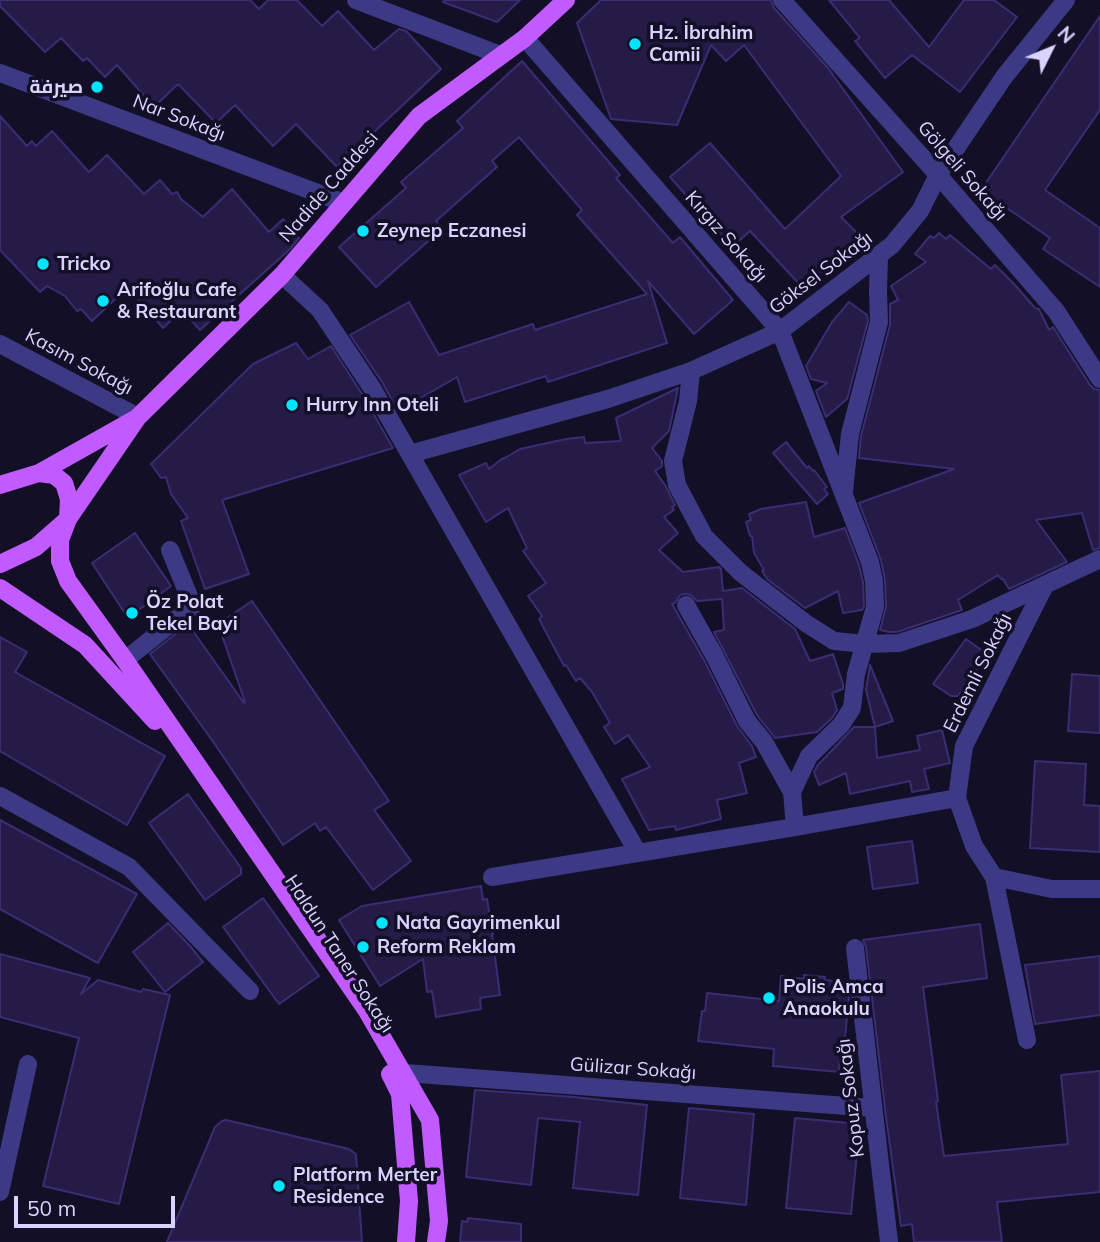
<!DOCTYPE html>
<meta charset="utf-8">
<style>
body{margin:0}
#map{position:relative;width:1100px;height:1242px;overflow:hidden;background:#130f26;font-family:Mulish,sans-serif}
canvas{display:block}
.north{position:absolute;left:1016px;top:14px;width:70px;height:70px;-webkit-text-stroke:5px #130f26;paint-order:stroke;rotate:47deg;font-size:19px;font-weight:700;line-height:28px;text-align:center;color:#d9d4ff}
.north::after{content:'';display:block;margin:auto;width:24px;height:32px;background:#d9d4ff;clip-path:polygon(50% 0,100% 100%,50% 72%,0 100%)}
.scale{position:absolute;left:14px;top:1196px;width:161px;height:32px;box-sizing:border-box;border:4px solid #d9d4ff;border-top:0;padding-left:9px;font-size:21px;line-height:24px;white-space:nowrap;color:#d9d4ff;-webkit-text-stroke:5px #130f26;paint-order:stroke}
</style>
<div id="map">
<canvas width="1100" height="1242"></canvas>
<div class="north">N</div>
<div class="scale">50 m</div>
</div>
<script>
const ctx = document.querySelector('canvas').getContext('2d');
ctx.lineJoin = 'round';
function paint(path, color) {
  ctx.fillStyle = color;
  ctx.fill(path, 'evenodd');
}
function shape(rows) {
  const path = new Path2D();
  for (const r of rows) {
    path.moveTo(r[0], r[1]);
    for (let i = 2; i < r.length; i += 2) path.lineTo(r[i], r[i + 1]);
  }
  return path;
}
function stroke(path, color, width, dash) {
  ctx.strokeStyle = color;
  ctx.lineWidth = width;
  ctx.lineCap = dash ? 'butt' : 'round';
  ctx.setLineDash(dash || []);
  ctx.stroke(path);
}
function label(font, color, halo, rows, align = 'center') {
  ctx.font = font + ' Mulish,Cairo,sans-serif';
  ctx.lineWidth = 7;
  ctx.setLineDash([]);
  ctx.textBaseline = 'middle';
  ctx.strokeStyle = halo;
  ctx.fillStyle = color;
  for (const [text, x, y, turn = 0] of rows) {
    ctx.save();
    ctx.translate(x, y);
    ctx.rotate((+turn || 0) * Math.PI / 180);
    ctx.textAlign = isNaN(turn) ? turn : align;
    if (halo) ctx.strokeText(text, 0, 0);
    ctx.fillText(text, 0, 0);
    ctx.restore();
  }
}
const building = shape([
 [0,0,250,0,259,9,268,0,297,0,322,26,338,11,374,50,399,29,406,31,441,69,337,167,296,124,273,146,235,105,216,123,178,84,154,107,117,65,105,77,87,58,83,61,61,38,45,52,0,6,0,0],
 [444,0,520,0,497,22,443,2,444,0],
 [601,0,771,0,774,8,828,68,903,172,841,217,859,235,803,288,750,231,732,247,670,177,710,143,785,229,841,176,744,45,726,61,711,45,677,125,611,119,577,23,601,0],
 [829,0,889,0,929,47,964,0,994,0,1017,17,960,92,912,55,885,78,855,41,860,38,829,0],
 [1100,16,1100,110,1045,190,1100,228,1100,287,1043,249,1050,238,981,190,1100,16],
 [522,61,620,175,616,178,673,243,680,237,733,300,694,334,648,281,667,343,548,382,546,376,465,402,457,377,398,411,382,382,350,335,409,302,439,355,533,324,535,330,647,294,577,215,582,210,519,137,492,161,497,167,436,221,442,229,376,287,339,247,406,188,401,182,463,128,457,121,522,61],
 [0,116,27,146,32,141,36,146,52,131,89,172,107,155,144,194,160,180,172,194,177,192,181,199,203,217,232,189,269,232,283,219,299,238,290,249,200,330,182,310,163,328,128,287,92,321,81,309,77,311,65,296,47,286,40,292,0,250,0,116],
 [939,233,946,239,950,235,991,269,995,265,1015,285,1035,308,1039,309,1049,330,1053,327,1090,385,1094,389,1100,390,1100,548,1093,550,1082,513,1036,520,1067,562,1009,589,1003,579,1001,579,998,575,958,600,962,610,897,632,889,632,880,630,886,607,885,580,881,560,859,503,954,469,859,458,861,436,890,325,890,304,898,300,891,286,926,262,915,254,930,236,934,238,939,233],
 [849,302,867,315,868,321,847,399,826,417,816,391,827,383,811,379,806,366,832,322,849,302],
 [296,343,308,359,331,346,362,394,393,448,222,500,249,574,205,589,181,521,188,518,171,494,166,477,161,478,151,464,253,364,296,343],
 [678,388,669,431,652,448,662,461,662,466,655,471,665,485,675,505,672,507,674,510,664,517,678,533,659,550,683,572,719,567,721,569,723,591,742,588,795,629,810,661,833,654,843,684,843,689,832,693,837,710,832,718,817,732,775,738,757,715,714,632,724,630,722,599,697,601,691,595,685,594,680,595,675,603,672,604,704,660,737,726,752,746,756,757,739,763,747,793,717,800,721,819,676,830,675,826,649,830,622,779,650,767,628,735,615,744,604,727,610,723,592,692,580,678,576,681,566,665,564,666,539,619,542,616,528,596,546,583,523,551,527,548,508,508,486,522,459,475,486,463,489,469,503,458,503,459,520,449,566,439,584,437,585,443,621,441,616,418,678,388],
 [786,442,807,468,809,466,813,471,814,470,827,487,824,489,828,494,817,504,773,453,786,442],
 [806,502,814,537,845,528,859,565,863,582,864,606,862,610,843,613,838,591,805,608,767,579,762,571,764,570,754,553,752,536,750,536,746,522,751,520,749,514,761,509,806,502],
 [135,533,171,586,128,618,92,563,135,533],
 [252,601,389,801,374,810,411,861,373,890,326,827,320,831,315,823,283,845,214,743,150,654,188,624,244,703,245,702,218,624,252,601],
 [0,637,27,652,15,672,165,756,127,825,0,751,0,637],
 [966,639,988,655,958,696,951,696,933,684,966,639],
 [870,665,893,721,875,727,866,690,870,665],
 [1072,674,1100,676,1100,733,1068,731,1072,674],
 [854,727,875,727,877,758,920,750,917,736,942,730,950,763,924,769,929,789,912,792,910,781,850,794,846,773,819,785,814,772,818,765,854,727],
 [1035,761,1086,764,1084,805,1100,806,1100,852,1030,848,1035,761],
 [188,794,241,868,241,874,205,900,149,823,188,794],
 [0,820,137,894,98,963,0,909,0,820],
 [912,841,918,883,873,889,867,847,912,841],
 [481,886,483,900,487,899,493,934,492,934,500,995,480,998,481,1009,436,1017,432,991,427,992,423,959,380,986,339,920,362,906,481,886],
 [263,898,319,976,279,1004,223,927,263,898],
 [168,923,190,946,203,962,165,992,133,952,168,923],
 [980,924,987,978,923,987,938,1101,936,1102,944,1156,1068,1144,1061,1075,1100,1071,1100,1192,997,1202,1002,1242,914,1242,912,1224,901,1226,886,1117,866,947,863,940,980,924],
 [0,954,90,978,81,994,98,980,141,992,143,989,170,995,119,1204,43,1186,79,1038,0,1017,0,954],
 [1100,956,1100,1015,1035,1024,1025,965,1100,956],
 [804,975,825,977,824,980,848,982,849,997,845,1038,841,1038,839,1072,773,1066,774,1049,698,1041,702,1011,705,1011,707,993,779,1001,781,976,804,979,804,975],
 [475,1090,574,1097,647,1105,638,1195,573,1188,580,1122,538,1118,531,1185,466,1177,475,1090],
 [689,1108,754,1114,746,1205,680,1198,689,1108],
 [795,1118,860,1124,851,1214,786,1208,795,1118],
 [226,1120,349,1149,356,1154,362,1242,167,1242,215,1127,222,1121,226,1120],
 [468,1218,521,1224,521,1242,460,1242,462,1221,467,1222,468,1218]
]);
const minor = shape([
 [356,0,500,55],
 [782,0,938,175,1056,311,1100,379],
 [525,38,780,331,870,562,874,581,875,607,856,674,852,708,841,725,809,756,792,792,795,827],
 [0,73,344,203],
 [282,275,320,310,372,388,638,853],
 [0,344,138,417],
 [691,371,688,401,673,461,677,485,704,536,741,573,807,624,834,641,865,644,899,643,972,619,1100,559],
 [410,454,608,399,691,371,780,331,892,245,920,211,938,175,1004,77,1066,0],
 [844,491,850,434,879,322,878,291,879,256],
 [1045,585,964,746,957,798,974,846,994,877,1052,889,1100,889],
 [686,605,714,655,747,721,764,742,792,792],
 [125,660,193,606,170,550],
 [0,796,129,867,250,991],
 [492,877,795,827,957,798],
 [994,877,1027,1040],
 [855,948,889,1242],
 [392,1072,873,1108],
 [0,1192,28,1064]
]);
const major = shape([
 [39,473,135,419],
 [0,485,39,473,54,475,64,483,69,499,68,519,60,540,60,561,68,581,125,660,367,1011,430,1120,439,1221,436,1242],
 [0,564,36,547,68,519,138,417,282,275,419,116,525,38,566,0],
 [0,588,85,645,155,721],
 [390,1074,400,1094,409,1201,406,1242]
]);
const markers = [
 [635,44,7,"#00e5ff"],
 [97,87,7,"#00e5ff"],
 [363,231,7,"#00e5ff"],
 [43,264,7,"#00e5ff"],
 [103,301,7,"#00e5ff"],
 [292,405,7,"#00e5ff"],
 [132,613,7,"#00e5ff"],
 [382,923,7,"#00e5ff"],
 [363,947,7,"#00e5ff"],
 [769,998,7,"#00e5ff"],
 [279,1186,7,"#00e5ff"]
];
const poiNames = [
 ["Hz. İbrahim",649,33],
 ["Camii",649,55],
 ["صيرفة",83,87,"right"],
 ["Zeynep Eczanesi",377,231],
 ["Tricko",57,264],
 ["Arifoğlu Cafe",117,290],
 ["& Restaurant",117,312],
 ["Hurry Inn Oteli",306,405],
 ["Öz Polat",146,602],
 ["Tekel Bayi",146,624],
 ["Nata Gayrimenkul",396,923],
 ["Reform Reklam",377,947],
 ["Polis Amca",783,987],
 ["Anaokulu",783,1009],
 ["Platform Merter",293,1175],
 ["Residence",293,1197]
];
const streetNames = [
 ["Nar Sokağı",179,118,21],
 ["Gölgeli Sokağı",962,171,49],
 ["Nadide Caddesi",329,187,-49],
 ["Kırgız Sokağı",726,237,49],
 ["Göksel Sokağı",821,273,-37],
 ["Kasım Sokağı",79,362,28],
 ["Erdemli Sokağı",978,673,-64],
 ["Haldun Taner Sokağı",339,954,57],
 ["Gülizar Sokağı",633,1069,4],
 ["Kopuz Sokağı",851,1098,-97]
];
paint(building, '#241b47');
stroke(building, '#3b2d73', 2);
stroke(minor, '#3d3a85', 18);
stroke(major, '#c25bff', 18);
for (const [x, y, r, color] of markers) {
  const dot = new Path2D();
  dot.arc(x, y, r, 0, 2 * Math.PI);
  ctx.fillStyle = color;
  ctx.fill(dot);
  stroke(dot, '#130f26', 2.5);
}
label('bold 19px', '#d9d4ff', '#130f26', poiNames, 'left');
label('19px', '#d9d4ff', '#130f26', streetNames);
</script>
